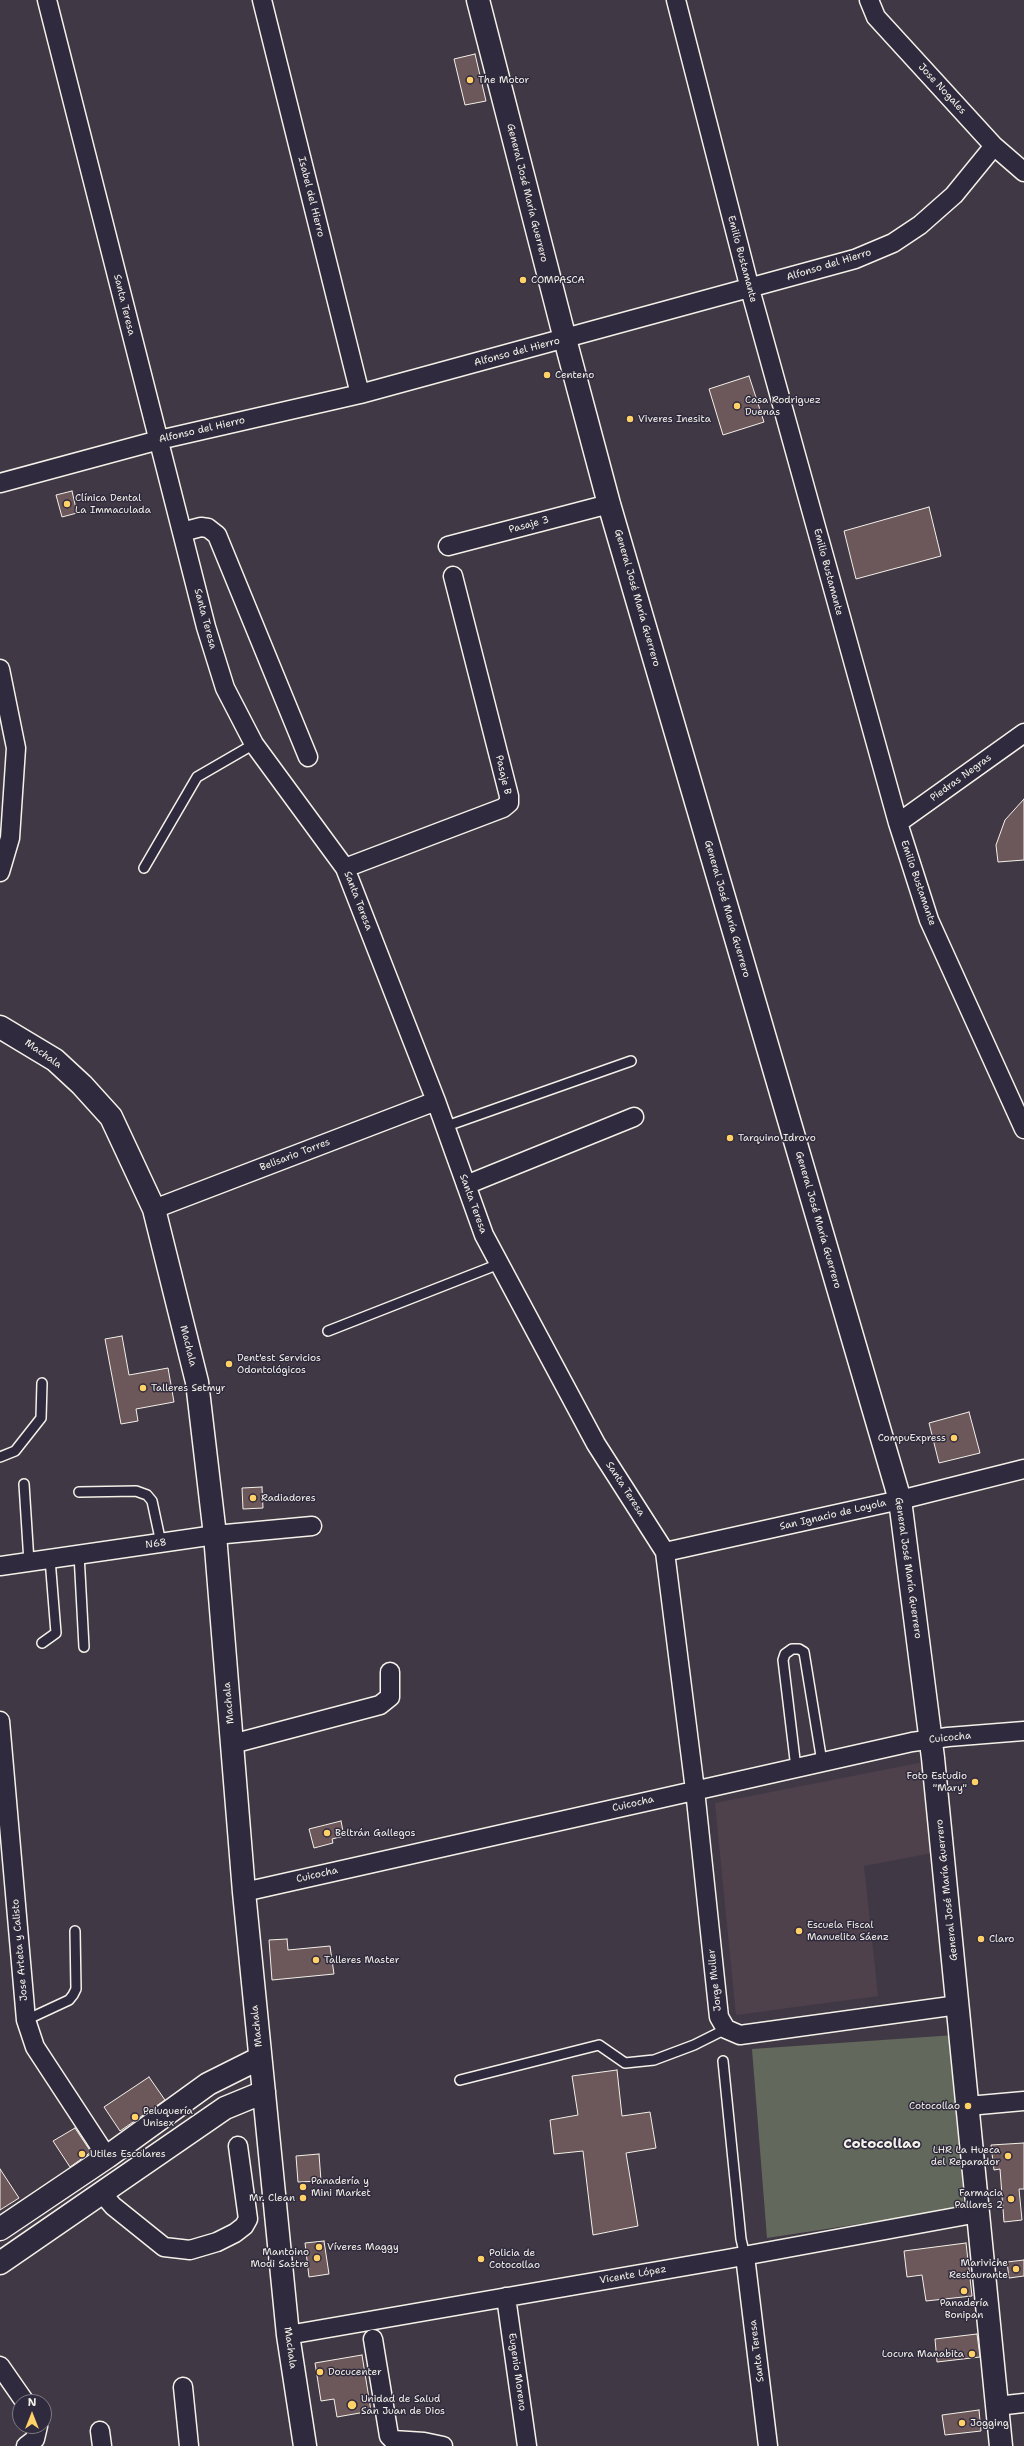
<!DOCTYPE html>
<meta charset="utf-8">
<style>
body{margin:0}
#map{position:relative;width:1024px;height:2446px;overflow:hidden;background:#413846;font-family:"Shantell Sans",sans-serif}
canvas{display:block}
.north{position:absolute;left:12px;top:2394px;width:40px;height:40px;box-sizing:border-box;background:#2f2a3d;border:1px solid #7e7a81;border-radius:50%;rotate:0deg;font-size:11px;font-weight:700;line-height:16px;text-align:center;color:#f4f1e8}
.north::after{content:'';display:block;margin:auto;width:14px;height:18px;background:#ffd166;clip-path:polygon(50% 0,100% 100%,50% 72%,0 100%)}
</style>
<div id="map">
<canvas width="1024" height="2446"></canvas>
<div class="north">N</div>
</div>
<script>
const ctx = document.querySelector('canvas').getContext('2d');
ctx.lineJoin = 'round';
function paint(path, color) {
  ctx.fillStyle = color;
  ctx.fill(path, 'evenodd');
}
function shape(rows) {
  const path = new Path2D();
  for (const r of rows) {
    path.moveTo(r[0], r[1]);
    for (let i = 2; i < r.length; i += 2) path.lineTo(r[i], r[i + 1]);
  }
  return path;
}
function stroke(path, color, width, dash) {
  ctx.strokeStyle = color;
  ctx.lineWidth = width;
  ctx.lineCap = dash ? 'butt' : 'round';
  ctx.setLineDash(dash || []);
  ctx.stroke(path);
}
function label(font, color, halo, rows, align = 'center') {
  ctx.font = font + ' "Shantell Sans",sans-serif';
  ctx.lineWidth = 3;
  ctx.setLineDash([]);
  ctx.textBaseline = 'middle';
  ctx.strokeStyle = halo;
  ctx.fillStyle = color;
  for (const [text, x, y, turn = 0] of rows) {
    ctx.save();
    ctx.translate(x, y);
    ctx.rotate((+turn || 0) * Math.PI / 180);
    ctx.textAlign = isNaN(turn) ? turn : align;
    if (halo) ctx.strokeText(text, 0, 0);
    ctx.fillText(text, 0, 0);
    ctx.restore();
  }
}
const built = shape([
 [924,1762,932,1853,864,1866,878,1996,736,2015,715,1803]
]);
const green = shape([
 [955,2035,964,2208,767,2238,752,2049]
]);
const building = shape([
 [475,54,486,101,465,105,454,59,475,54],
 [749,376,764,422,723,435,709,389,749,376],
 [72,491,77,513,62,517,56,495,72,491],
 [929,507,941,556,856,579,844,531,929,507],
 [1024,799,1024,860,998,862,996,845,1005,820,1024,799],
 [122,1336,129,1375,168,1368,174,1402,136,1409,138,1421,121,1424,105,1339,122,1336],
 [969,1412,980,1453,939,1463,929,1423,969,1412],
 [262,1487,263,1508,243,1509,242,1488,262,1487],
 [341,1821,344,1836,332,1839,333,1843,314,1848,309,1829,341,1821],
 [287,1939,288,1950,330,1946,334,1974,272,1980,269,1940,287,1939],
 [617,2070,622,2116,650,2112,656,2148,626,2153,638,2226,593,2235,583,2151,554,2154,550,2120,578,2115,572,2076,617,2070],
 [149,2077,165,2100,120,2131,104,2107,149,2077],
 [75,2128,91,2152,70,2167,53,2141,75,2128],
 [1024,2143,1024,2189,1019,2189,1022,2220,1004,2222,1000,2169,994,2170,991,2145,1024,2143],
 [319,2154,321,2181,298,2182,296,2156,319,2154],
 [0,2169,19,2198,0,2210,0,2169],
 [324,2241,329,2274,309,2277,305,2243,324,2241],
 [966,2243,972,2296,926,2301,922,2275,907,2277,904,2251,966,2243],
 [1024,2260,1024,2276,1009,2278,1007,2262,1024,2260],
 [977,2334,980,2357,937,2362,935,2339,977,2334],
 [362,2355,371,2411,337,2417,334,2399,321,2401,315,2363,362,2355],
 [979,2410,981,2431,945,2435,942,2415,979,2410]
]);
const lane = shape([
 [144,868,197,777,254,744],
 [444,1127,631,1061],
 [328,1331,499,1264],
 [0,1457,15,1451,41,1418,42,1383],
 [24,1484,29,1562],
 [79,1492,136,1491,147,1495,152,1501,161,1543],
 [79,1554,84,1647],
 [42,1643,56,1633,50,1559],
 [796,1768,783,1660,785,1654,792,1649,799,1649,804,1652,822,1762],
 [26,2020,69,2000,73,1995,76,1989,75,1931],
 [723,2061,741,2239,745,2256],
 [460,2080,599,2045,625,2063,654,2060,694,2045,726,2029]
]);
const street = shape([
 [47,0,206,627,225,688,254,744,345,868,436,1101,484,1235,596,1444,665,1552,695,1790,719,2017,726,2029,740,2035,958,2005],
 [262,0,360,394],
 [676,0,750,289,898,823,929,920,1024,1129],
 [869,0,876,17,994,146,1024,172],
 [0,483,159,440,360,394,855,259,893,243,920,225,954,195,994,146],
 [182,532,201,527,208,528,217,535,308,757],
 [448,546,609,504],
 [0,669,16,748,10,838,0,872],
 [898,823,1024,733],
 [345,868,503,808,509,803,509,796,453,576],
 [466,1185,634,1117],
 [154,1209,436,1101],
 [665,1552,900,1500,1024,1469],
 [0,1566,215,1535,312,1526],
 [0,1721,26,2020,35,2047,107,2157],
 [232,1744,380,1705,390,1697,390,1672],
 [244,1892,912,1742,948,1737,1024,1731],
 [968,2106,1024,2101],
 [101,2192,113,2206,164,2247,190,2250,217,2242,235,2233,244,2226,248,2219,238,2146],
 [745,2256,768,2446],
 [506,2297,527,2446],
 [288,2335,727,2259,978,2213],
 [373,2339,389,2436,393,2440,424,2442,443,2446],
 [0,2366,25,2402],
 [183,2387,189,2446],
 [997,2406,1024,2403],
 [100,2431,102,2446],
 [26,2446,35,2439,38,2426]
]);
const secondary = shape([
 [478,0,565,339,609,504,900,1500,933,1758,1001,2446],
 [0,1027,55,1060,82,1085,111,1117,154,1209,197,1382,215,1535,244,1892,288,2335,305,2446],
 [0,2229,107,2157,208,2084,260,2058],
 [0,2263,225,2108,264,2092]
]);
const markers = [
 [470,80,4,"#ffd166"],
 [523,280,4,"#ffd166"],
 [547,375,4,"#ffd166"],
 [737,406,4,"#ffd166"],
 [630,419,4,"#ffd166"],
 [67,504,4,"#ffd166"],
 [730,1138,4,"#ffd166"],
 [229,1364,4,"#ffd166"],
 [143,1388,4,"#ffd166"],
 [954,1438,4,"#ffd166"],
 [253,1498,4,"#ffd166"],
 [975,1782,4,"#ffd166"],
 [327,1833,4,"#ffd166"],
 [799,1931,4,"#ffd166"],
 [981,1939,4,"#ffd166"],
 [316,1960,4,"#ffd166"],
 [968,2106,4,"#ffd166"],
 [135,2117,4,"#ffd166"],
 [82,2154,4,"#ffd166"],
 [1008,2156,4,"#ffd166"],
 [303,2187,4,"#ffd166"],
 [303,2198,4,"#ffd166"],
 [1011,2199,4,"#ffd166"],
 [319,2247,4,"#ffd166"],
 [317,2258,4,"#ffd166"],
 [481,2259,4,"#ffd166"],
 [1016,2269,4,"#ffd166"],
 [964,2291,4,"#ffd166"],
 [972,2354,4,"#ffd166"],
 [320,2372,4,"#ffd166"],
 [352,2405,5,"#ffd166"],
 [962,2423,4,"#ffd166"]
];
const poiNames = [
 ["The Motor",478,80],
 ["COMPASCA",531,280],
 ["Centeno",555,375],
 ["Casa Rodriguez",745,400],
 ["Duenas",745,412],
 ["Viveres Inesita",638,419],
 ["Clínica Dental",75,498],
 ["La Immaculada",75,510],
 ["Tarquino Idrovo",738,1138],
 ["Dent'est Servicios",237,1358],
 ["Odontológicos",237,1370],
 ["Talleres Setmyr",151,1388],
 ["CompuExpress",946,1438,"right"],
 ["Radiadores",261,1498],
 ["Foto Estudio",967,1776,"right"],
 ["\"Mary\"",967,1788,"right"],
 ["Beltrán Gallegos",335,1833],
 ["Escuela Fiscal",807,1925],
 ["Manuelita Sáenz",807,1937],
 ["Claro",989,1939],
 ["Talleres Master",324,1960],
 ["Cotocollao",960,2106,"right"],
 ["Peluquería",143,2111],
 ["Unisex",143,2123],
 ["LHR La Hueca",1000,2150,"right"],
 ["del Reparador",1000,2162,"right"],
 ["Utiles Escolares",90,2154],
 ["Panadería y",311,2181],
 ["Mini Market",311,2193],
 ["Farmacia",1003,2193,"right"],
 ["Pallares 2",1003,2205,"right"],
 ["Mr. Clean",295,2198,"right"],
 ["Víveres Maggy",327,2247],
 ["Mantoino",309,2252,"right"],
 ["Modi Sastre",309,2264,"right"],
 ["Policia de",489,2253],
 ["Cotocollao",489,2265],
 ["Mariviche",1008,2263,"right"],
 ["Restaurante",1008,2275,"right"],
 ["Panadería",964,2303,"center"],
 ["Bonipan",964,2315,"center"],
 ["Locura Manabita",964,2354,"right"],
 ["Docucenter",328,2372],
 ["Unidad de Salud",361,2399],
 ["San Juan de Dios",361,2411],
 ["Jogging",970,2423]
];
const streetNames = [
 ["Jose Nogales",942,89,47],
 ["General José María Guerrero",527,193,76],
 ["Isabel del Hierro",311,197,76],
 ["Emilio Bustamante",742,259,75],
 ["Alfonso del Hierro",829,265,-17],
 ["Santa Teresa",124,305,76],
 ["Alfonso del Hierro",517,352,-15],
 ["Alfonso del Hierro",202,430,-13],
 ["Pasaje 3",529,525,-15],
 ["Emilio Bustamante",828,572,75],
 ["General José María Guerrero",637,598,74],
 ["Santa Teresa",205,619,75],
 ["Pasaje B",503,775,77],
 ["Piedras Negras",961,778,-36],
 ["Emilio Bustamante",918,883,71],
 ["Santa Teresa",358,901,69],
 ["General José María Guerrero",727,909,74],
 ["Machala",43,1054,35],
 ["Belisario Torres",295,1155,-21],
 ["Santa Teresa",473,1204,70],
 ["General José María Guerrero",818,1220,74],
 ["Machala",188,1346,76],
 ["Santa Teresa",625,1489,57],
 ["San Ignacio de Loyola",833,1515,-13],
 ["N68",156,1544,-8],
 ["General José María Guerrero",908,1568,82],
 ["Machala",229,1703,-95],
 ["Cuicocha",950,1738,-6],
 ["Cuicocha",633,1804,-13],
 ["Cuicocha",317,1875,-13],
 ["General José María Guerrero",947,1890,-96],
 ["Jose Arteta y Calisto",20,1950,-95],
 ["Jorge Muller",715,1980,-96],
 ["Machala",257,2026,-96],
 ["Vicente López",633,2275,-10],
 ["Machala",290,2348,82],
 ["Santa Teresa",757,2351,-97],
 ["Eugenio Moreno",517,2372,82]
];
const districtNames = [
 ["Cotocollao",882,2144]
];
paint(built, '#4e414c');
paint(green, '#62695c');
paint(building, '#6c575b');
stroke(building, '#f4f1e8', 1);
stroke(lane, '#f4f1e8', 12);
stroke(street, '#f4f1e8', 21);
stroke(secondary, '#f4f1e8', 25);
stroke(lane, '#2f2a3d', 9);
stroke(street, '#2f2a3d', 18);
stroke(secondary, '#2f2a3d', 22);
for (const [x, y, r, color] of markers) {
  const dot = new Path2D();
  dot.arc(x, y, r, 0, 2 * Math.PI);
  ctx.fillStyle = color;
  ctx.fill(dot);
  stroke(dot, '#2f2a3d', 1.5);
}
label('10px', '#f4f1e8', '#2f2a3d', poiNames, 'left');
label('10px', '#f4f1e8', '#2f2a3d', streetNames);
label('bold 14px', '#f4f1e8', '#2f2a3d', districtNames);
</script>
